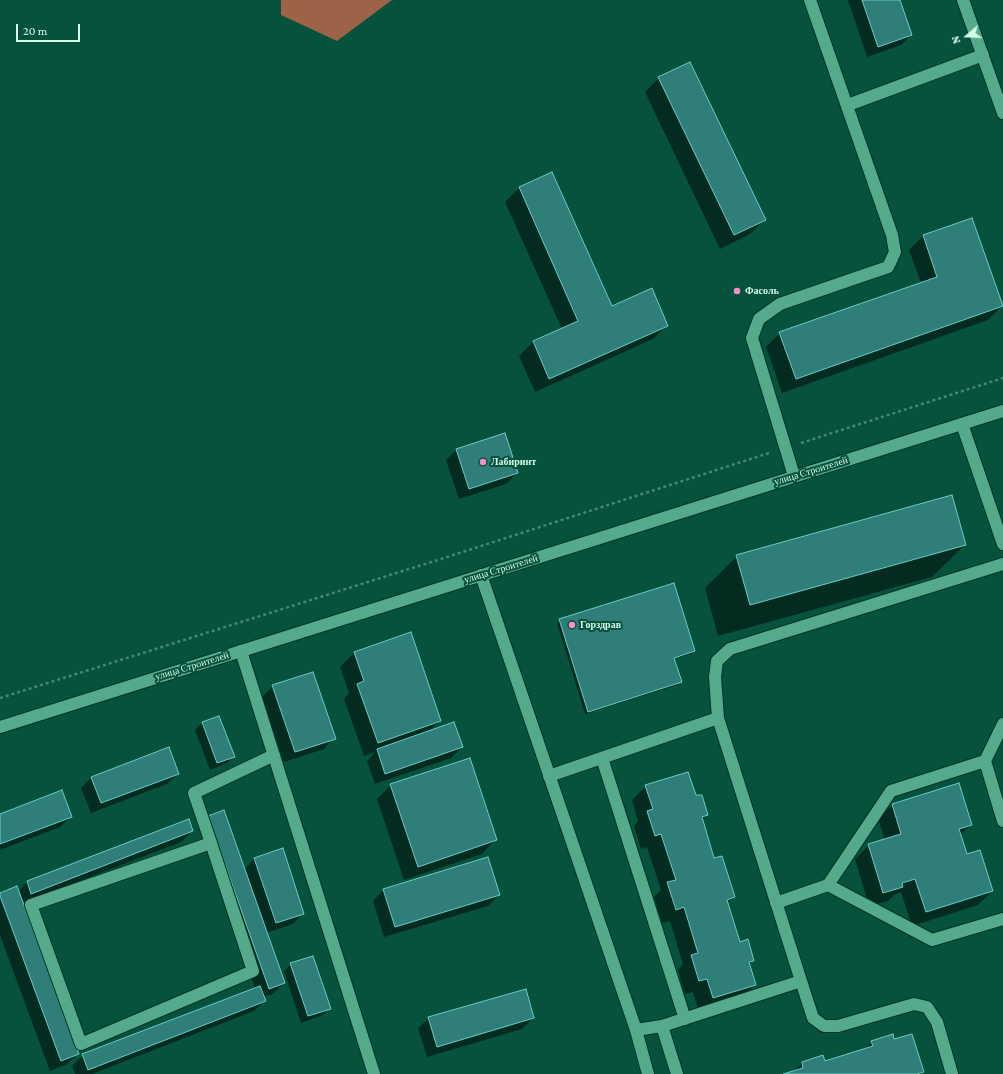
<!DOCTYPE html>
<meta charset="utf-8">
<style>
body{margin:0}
#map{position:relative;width:1003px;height:1074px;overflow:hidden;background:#07523d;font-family:"Crimson Pro",serif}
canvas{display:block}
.north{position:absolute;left:947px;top:16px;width:40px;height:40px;-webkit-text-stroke:3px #07523d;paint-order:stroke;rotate:251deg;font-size:11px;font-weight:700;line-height:16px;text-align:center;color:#d3fcea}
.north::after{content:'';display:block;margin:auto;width:14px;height:18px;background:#d3fcea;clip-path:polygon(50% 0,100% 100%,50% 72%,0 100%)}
.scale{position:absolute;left:16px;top:24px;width:64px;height:18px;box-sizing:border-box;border:2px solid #d3fcea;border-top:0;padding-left:5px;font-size:12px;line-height:14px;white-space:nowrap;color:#d3fcea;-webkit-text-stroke:3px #07523d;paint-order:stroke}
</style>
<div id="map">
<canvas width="1003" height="1074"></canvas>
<div class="north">N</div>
<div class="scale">20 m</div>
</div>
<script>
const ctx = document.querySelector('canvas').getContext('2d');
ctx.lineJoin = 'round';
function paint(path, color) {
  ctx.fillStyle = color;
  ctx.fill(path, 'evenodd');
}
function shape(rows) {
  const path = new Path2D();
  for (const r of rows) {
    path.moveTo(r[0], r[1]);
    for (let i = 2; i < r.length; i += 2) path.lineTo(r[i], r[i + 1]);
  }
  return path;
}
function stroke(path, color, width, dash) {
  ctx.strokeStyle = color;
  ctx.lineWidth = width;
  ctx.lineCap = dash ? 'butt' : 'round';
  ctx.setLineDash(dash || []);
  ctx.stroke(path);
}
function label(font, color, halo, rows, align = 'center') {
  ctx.font = font + ' "Crimson Pro",serif';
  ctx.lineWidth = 4;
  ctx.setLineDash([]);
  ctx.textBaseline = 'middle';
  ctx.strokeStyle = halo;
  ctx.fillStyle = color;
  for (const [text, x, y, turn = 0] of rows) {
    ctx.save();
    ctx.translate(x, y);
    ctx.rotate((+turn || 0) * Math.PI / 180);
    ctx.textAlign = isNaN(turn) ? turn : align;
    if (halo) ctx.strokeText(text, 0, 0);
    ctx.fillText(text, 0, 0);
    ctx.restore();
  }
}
const forest = shape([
 [281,0,392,0,337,41,281,15]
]);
const shadow = shape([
 [848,0,899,0,911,35,901,45,867,57],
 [659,78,764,220,750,234,720,249,645,92],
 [552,174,611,307,667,325,653,339,535,392,519,356,533,342,562,329,505,202,519,188],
 [923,236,1002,306,988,320,782,393,766,347,780,333,921,283,909,250],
 [456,450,517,473,506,484,459,499,446,460],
 [965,545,932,577,718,636,705,588,737,556],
 [560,620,694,651,691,654,673,659,680,682,677,685,585,714,557,623],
 [410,634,440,721,428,732,462,747,451,758,375,784,367,761,375,752,364,756,344,699,349,693,340,667,354,653],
 [273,686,334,738,324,749,284,762,262,697],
 [219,717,234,756,227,763,210,770,195,730,202,723],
 [178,774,167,784,91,813,81,788,92,777],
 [391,785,496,839,482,854,404,880,377,799],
 [646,786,695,796,707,815,702,821,714,859,734,897,727,904,739,943,753,960,749,965,755,985,741,999,699,1012,693,992,685,994,678,970,683,964,670,921,662,923,654,897,661,890,647,847,641,849,634,826,638,821,632,800],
 [892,805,971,825,960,835,967,855,992,891,978,905,912,926,901,892,894,895,888,901,869,906,855,859,869,845,885,840,878,819],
 [0,815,71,816,60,827,0,850],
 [208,817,244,870,254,859,303,913,293,924,266,933,284,983,273,994,263,997,265,1001,254,1011,92,1074,75,1074,72,1066,83,1055,255,988,198,827],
 [188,820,192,831,181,842,22,903,78,1054,67,1064,50,1071,0,935,0,894,18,892,27,882],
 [383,890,499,895,488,906,384,937,373,901],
 [291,964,330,1008,323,1015,301,1023,284,971],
 [429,1018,533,1018,522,1029,427,1057,418,1028],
 [894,1040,923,1072,920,1074,787,1074,793,1072,802,1063,824,1062,864,1050,872,1042]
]);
const building = shape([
 [862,0,900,0,912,35,878,47,862,0],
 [690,62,766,220,734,235,658,77,690,62],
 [552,172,612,306,652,288,668,326,549,379,533,341,578,321,519,187,552,172],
 [972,218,1003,306,796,379,779,332,937,277,923,235,972,218],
 [505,433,518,473,469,489,456,449,505,433],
 [952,495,966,545,750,605,736,555,952,495],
 [674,583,695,651,674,658,682,682,588,712,559,619,674,583],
 [411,632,441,721,378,743,357,684,364,681,354,652,411,632],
 [313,672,336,739,295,752,272,685,313,672],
 [219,716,235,757,217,763,202,722,219,716],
 [454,722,463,747,385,774,377,749,454,722],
 [169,747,179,774,101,803,91,777,169,747],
 [470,758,497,840,418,867,390,784,470,758],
 [688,772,696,795,702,795,708,815,702,817,714,858,722,856,735,897,727,900,740,942,748,939,754,961,749,962,756,985,713,998,707,979,699,981,691,955,698,953,684,907,676,910,667,882,676,880,661,834,655,836,647,811,653,809,645,785,688,772],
 [959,783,972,825,959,829,967,854,980,850,993,891,926,912,915,879,902,883,903,887,883,893,868,844,901,834,892,804,959,783],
 [62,790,72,817,0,844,0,814,62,790],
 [224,810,285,983,269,989,208,816,224,810],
 [189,819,193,831,31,894,27,881,189,819],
 [283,848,304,914,276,923,254,858,283,848],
 [488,857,500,895,395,927,383,889,488,857],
 [17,886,79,1054,61,1061,0,896,0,893,17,886],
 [313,956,331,1009,308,1016,290,963,313,956],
 [260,986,266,1001,88,1070,82,1054,260,986],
 [526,989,534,1018,437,1047,428,1017,526,989],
 [893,1034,894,1039,912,1034,924,1072,917,1074,783,1074,803,1068,802,1062,823,1055,825,1061,873,1046,871,1041,893,1034]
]);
const path = shape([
 [801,443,1003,378],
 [0,698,444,558,769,453]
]);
const service = shape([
 [848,105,983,55],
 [962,424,1003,544],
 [794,476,752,338,759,319,780,304,888,267,895,252,892,235,810,0],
 [241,651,374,1074],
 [718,718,715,677,717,661,730,649,1003,564],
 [602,758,685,1019],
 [985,761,1003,821],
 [549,776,718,718,801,981,662,1026,636,1030],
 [211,843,31,905,81,1044,253,971,211,843,194,793,274,755],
 [828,885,932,940,1003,919],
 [776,903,828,885,891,791,985,761,1003,724],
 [801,981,813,1018,824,1026,838,1026,914,1004,927,1007,937,1022,952,1074],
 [662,1026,677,1074]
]);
const minor = shape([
 [963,0,1003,113],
 [481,575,636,1030,648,1074],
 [0,727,1003,411]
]);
const markers = [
 [737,291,4,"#f98fc9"],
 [483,462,4,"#f98fc9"],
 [572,625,4,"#f98fc9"]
];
const poiNames = [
 ["Фасоль",745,291],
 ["Лабиринт",491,462],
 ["Горздрав",580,625]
];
const streetNames = [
 ["улица Строителей",811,471,-17],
 ["улица Строителей",501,569,-17],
 ["улица Строителей",192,666,-17]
];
paint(forest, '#9d6346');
paint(shadow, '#0007');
paint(building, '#2f7e78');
stroke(building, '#68cdc4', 1);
stroke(service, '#023526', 14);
stroke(minor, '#023526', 14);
stroke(path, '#468672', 2.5, [3, 3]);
stroke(service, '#55aa8b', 12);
stroke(minor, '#55aa8b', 12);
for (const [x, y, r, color] of markers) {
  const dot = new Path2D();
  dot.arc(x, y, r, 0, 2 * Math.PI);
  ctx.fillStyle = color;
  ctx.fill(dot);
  stroke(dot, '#07523d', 1.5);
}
label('bold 10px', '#d3fcea', '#07523d', poiNames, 'left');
label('10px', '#d3fcea', '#07523d', streetNames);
</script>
